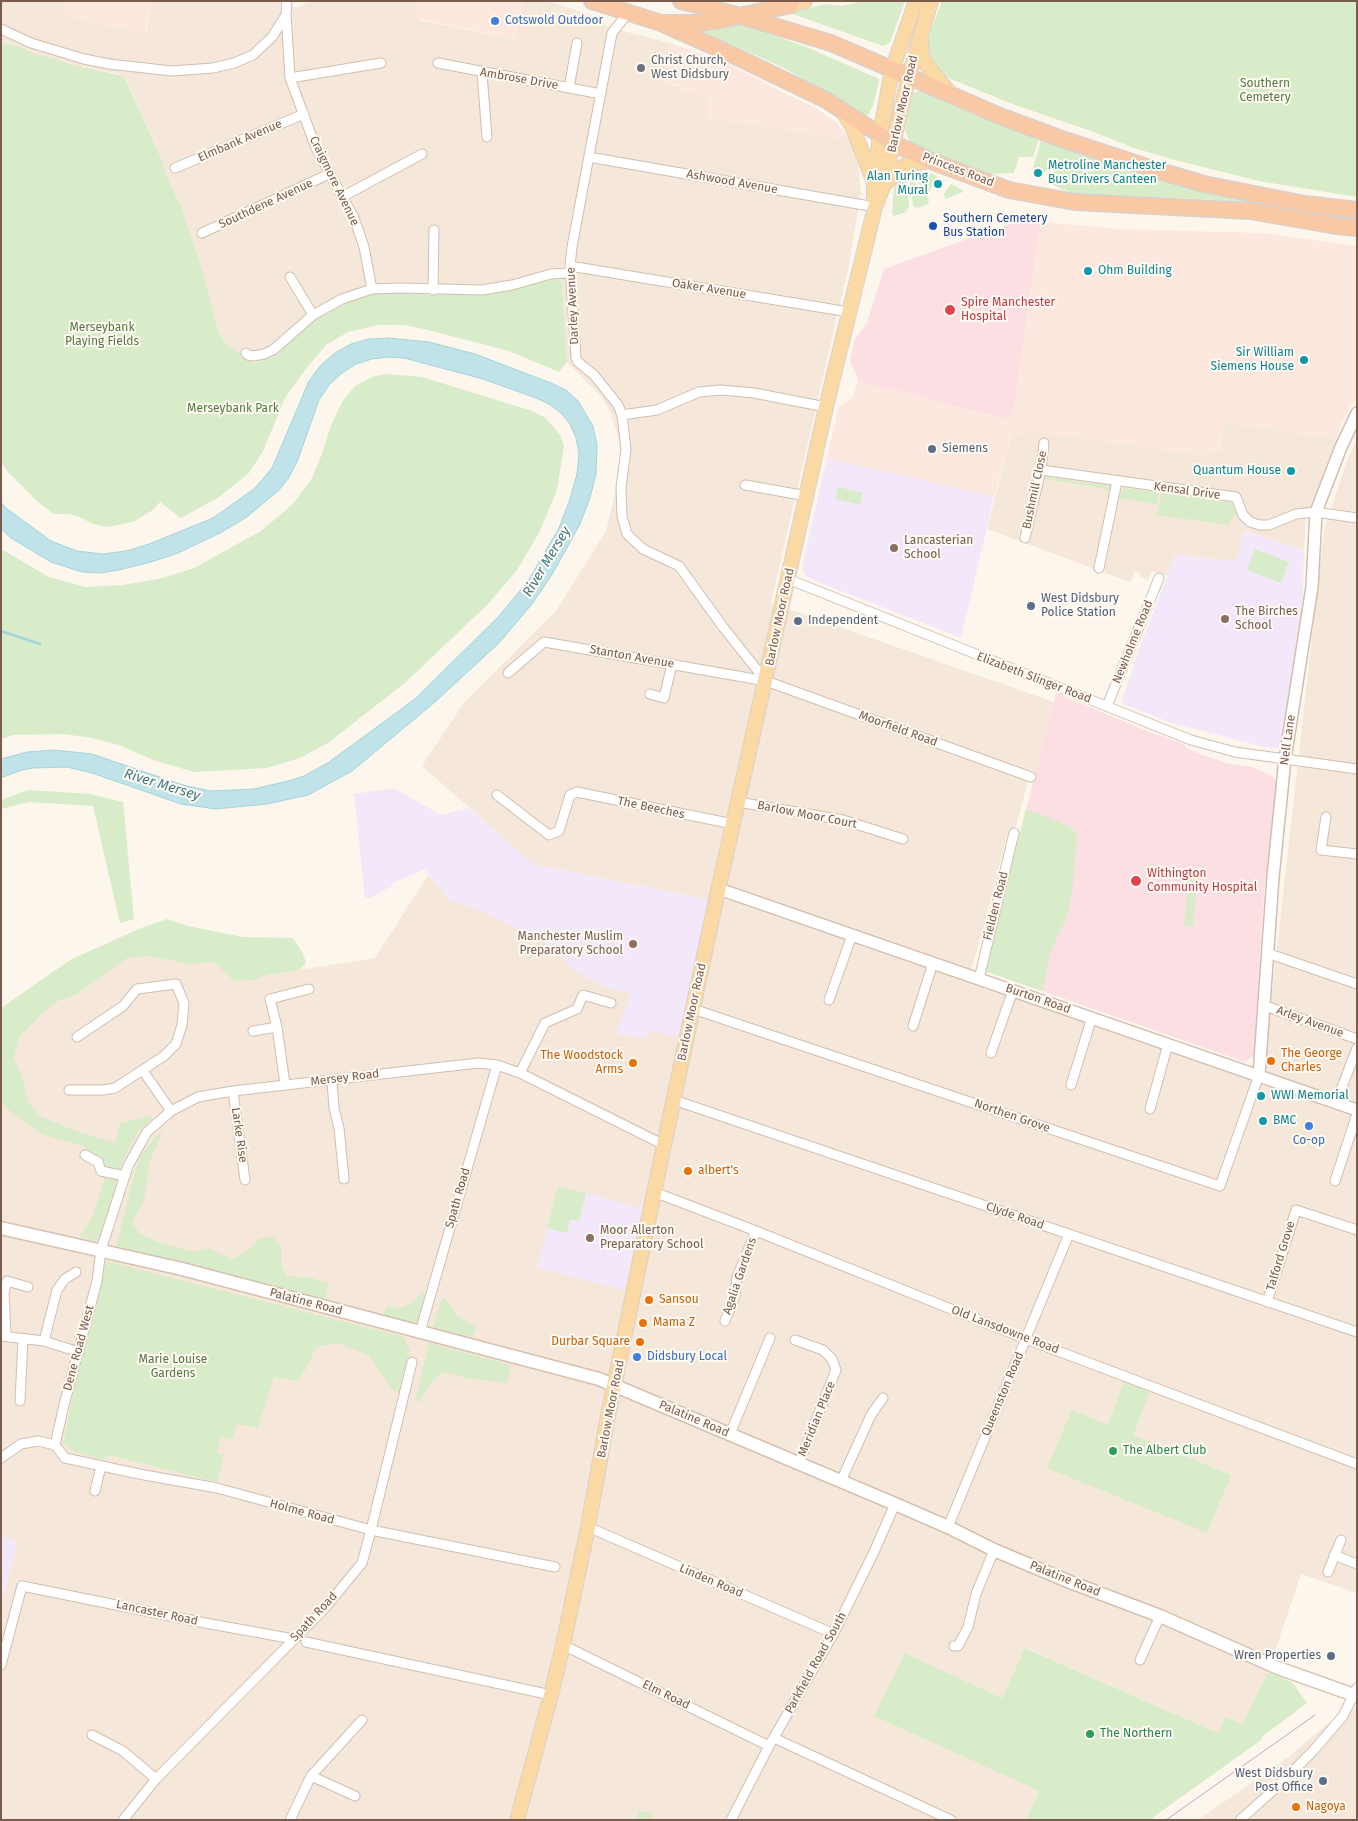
<!DOCTYPE html>
<style>
body{margin:0}
#map{position:relative;width:1358px;height:1821px;overflow:hidden;background:#fdf6ec;font-family:"Fira Sans",sans-serif}
canvas{display:block}
.frame{position:absolute;inset:0;border:2px solid #7a5c4d;pointer-events:none}
</style>
<div id="map">
<canvas width="1358" height="1821"></canvas>
<div class="frame"></div>
</div>
<script>
const ctx = document.querySelector('canvas').getContext('2d');
ctx.lineJoin = 'round';
function paint(path, color) {
  ctx.fillStyle = color;
  ctx.fill(path, 'evenodd');
}
function shape(rows) {
  const path = new Path2D();
  for (const r of rows) {
    path.moveTo(r[0], r[1]);
    for (let i = 2; i < r.length; i += 2) path.lineTo(r[i], r[i + 1]);
  }
  return path;
}
function stroke(path, color, width, dash) {
  ctx.strokeStyle = color;
  ctx.lineWidth = width;
  ctx.lineCap = dash ? 'butt' : 'round';
  ctx.setLineDash(dash || []);
  ctx.stroke(path);
}
function label(font, color, halo, rows, align = 'center') {
  ctx.font = font + ' "Fira Sans",sans-serif';
  ctx.lineWidth = 4;
  ctx.setLineDash([]);
  ctx.textBaseline = 'middle';
  ctx.strokeStyle = halo;
  ctx.fillStyle = color;
  for (const [text, x, y, turn = 0] of rows) {
    ctx.save();
    ctx.translate(x, y);
    ctx.rotate((+turn || 0) * Math.PI / 180);
    ctx.textAlign = isNaN(turn) ? turn : align;
    if (halo) ctx.strokeText(text, 0, 0);
    ctx.fillText(text, 0, 0);
    ctx.restore();
  }
}
const residential = shape([
 [1,1,67,1,64,16,146,33,152,1,281,1,295,7,301,7,308,1,416,1,419,20,515,39,523,1,543,1,557,4,600,18,607,27,670,43,662,82,682,87,681,90,710,97,707,117,837,138,838,135,848,137,853,146,858,165,861,193,849,264,771,603,1054,702,1036,772,1031,769,1015,830,1009,828,985,921,968,981,1262,1081,1324,531,1346,463,1357,439,1357,1593,1301,1574,1268,1672,1242,1724,1225,1717,1218,1733,1026,1648,1002,1698,905,1653,875,1716,1039,1791,1026,1820,1,1820,1,1606,18,1543,1,1535,1,1035,157,935,267,975,375,958,428,875,442,889,446,897,481,910,550,945,571,968,597,983,631,993,709,900,533,864,422,766,464,703,556,611,606,531,621,469,619,440,611,413,601,396,567,362,562,282,557,279,481,294,441,295,383,292,299,332,276,356,253,363,250,361,225,342,218,331,204,276,181,207,165,172,163,162,125,77,120,74,81,67,37,54,11,44,1,45],
 [1224,422,1336,439,1306,519,1304,550,1245,531,1241,538,1238,560,1220,560,1176,554,1167,576,1152,571,1148,580,1141,577,1140,574,1135,571,1130,582,987,529,1012,432,1025,433,1026,430,1209,456,1210,450,1219,450],
 [1357,1707,1357,1820,1198,1820,1291,1755,1326,1725]
]);
const commercial = shape([
 [67,1,152,1,145,33,63,16],
 [416,1,523,1,516,39,419,19],
 [670,43,727,63,784,93,816,108,836,122,848,137,838,135,837,138,706,117,710,98,681,91,682,86,662,82],
 [1021,220,1119,229,1262,233,1357,246,1357,396,1345,416,1336,439,1224,422,1218,451,1211,450,1209,456,1026,430,1025,433,1012,432,994,497,827,458,839,406,853,398,858,378,850,361,855,339,867,323,884,269]
]);
const education = shape([
 [827,458,994,497,961,638,811,579,804,574,802,567],
 [1245,531,1304,550,1303,596,1287,717,1281,746,1277,748,1265,747,1172,723,1121,703,1139,649,1176,554,1220,560,1238,559,1241,538],
 [394,788,441,815,469,808,533,864,709,900,680,1037,649,1031,646,1039,616,1033,631,993,603,986,591,980,571,968,550,945,481,910,448,900,442,889,428,875,426,869,392,883,392,886,370,898,365,898,354,794],
 [558,1186,642,1208,624,1290,537,1268],
 [1,1535,18,1543,1,1606]
]);
const medical = shape([
 [1021,220,1040,222,1013,414,1007,418,942,403,918,395,858,381,858,378,850,361,855,339,867,323,884,269],
 [1056,693,1147,731,1184,744,1187,748,1197,753,1226,763,1252,767,1268,774,1274,778,1278,787,1264,893,1254,1056,1245,1062,985,971]
]);
const green = shape([
 [864,1,905,1,890,43,883,46,793,14,793,12,826,4,842,6],
 [942,1,1357,1,1357,197,1259,181,1175,160,1134,148,1091,131,1015,105,953,80,943,74,935,65,928,46,930,32],
 [735,21,806,47,877,78,879,81,873,106,866,118,826,92,784,68,740,48,695,30],
 [4,44,15,45,37,54,81,67,124,76,156,147,163,162,165,172,181,207,204,276,218,331,225,342,250,361,253,363,276,356,299,332,331,309,360,297,383,292,441,295,481,294,557,279,562,282,567,362,559,372,509,351,424,329,404,325,378,325,348,332,326,345,305,370,285,398,263,451,249,473,219,497,181,518,160,502,153,510,133,522,107,527,93,524,77,516,68,514,54,514,38,502,8,472,1,462,1,45],
 [920,88,1040,136,1033,157,1019,157,1014,173,984,174,928,152,910,143,905,130,913,93,919,91],
 [1042,137,1255,199,1255,204,1198,199,1073,194,1051,184,1056,165,1049,163,1046,172,1033,168],
 [919,172,929,172,937,176,928,194,910,174],
 [906,175,909,206,906,212,895,216,892,214,894,188,898,180],
 [912,180,929,199,928,204,918,208,913,206,910,181],
 [951,184,963,190,963,192,945,199,944,194],
 [385,374,422,377,532,411,546,418,560,435,564,445,557,490,539,533,517,570,489,603,406,682,328,743,300,758,267,768,194,772,153,760,119,745,87,737,61,734,13,735,1,739,1,549,49,577,85,587,123,585,159,579,194,568,261,531,293,504,312,478,322,454,330,428,342,402,355,386,372,377],
 [1047,477,1110,486,1112,491,1091,486,1044,479],
 [838,487,863,493,860,505,835,499],
 [1125,488,1158,492,1157,505,1125,498,1125,500,1119,499,1121,492],
 [1161,493,1232,503,1236,509,1236,513,1228,525,1157,515],
 [1255,549,1289,562,1281,583,1247,570],
 [28,790,90,794,123,802,134,919,120,923,93,806,29,802,1,809,1,800],
 [1026,809,1048,817,1072,828,1077,835,1072,894,1068,913,1049,956,1045,981,1041,991,985,971],
 [1191,874,1198,875,1193,927,1184,926,1188,879],
 [167,919,188,926,243,937,293,938,302,952,306,962,300,970,267,975,253,980,234,981,214,962,191,964,147,956,127,958,77,994,58,1001,44,1011,19,1037,14,1057,22,1077,28,1102,40,1116,76,1131,115,1143,120,1123,150,1116,152,1118,138,1132,122,1162,102,1237,97,1241,80,1236,92,1218,105,1178,102,1160,83,1146,41,1134,1,1104,1,1008,70,960,141,928],
 [163,1130,148,1165,147,1184,143,1203,132,1222,139,1233,156,1241,192,1252,209,1248,233,1259,247,1251,259,1239,272,1236,281,1246,281,1265,287,1276,312,1278,329,1283,325,1300,116,1247,136,1167,142,1154,151,1142],
 [558,1186,586,1193,579,1221,570,1219,567,1233,547,1228],
 [106,1261,404,1337,410,1350,400,1393,393,1390,368,1355,338,1343,316,1347,306,1369,297,1381,274,1377,258,1428,237,1424,232,1439,221,1437,217,1453,224,1455,217,1482,108,1455,105,1460,77,1453,63,1444,77,1373,93,1320],
 [421,1294,427,1295,420,1324,383,1315,387,1306,399,1309,413,1302],
 [442,1298,445,1298,456,1315,477,1328,472,1337,433,1328],
 [429,1343,511,1365,507,1383,466,1378,442,1372,428,1387,419,1402,415,1400],
 [1124,1382,1150,1392,1133,1435,1231,1475,1207,1533,1047,1468,1072,1410,1108,1425],
 [1025,1648,1218,1733,1225,1717,1242,1724,1268,1672,1292,1682,1307,1703,1263,1736,1261,1740,1149,1820,1026,1820,1039,1791,874,1716,905,1653,1002,1698],
 [639,1811,653,1814,651,1820,637,1820]
]);
const water = shape([
 [388,338,429,342,475,354,551,383,566,390,578,401,593,426,597,445,596,474,590,498,580,524,553,573,532,604,499,643,435,702,352,771,308,795,267,804,216,809,181,804,92,773,67,767,33,768,22,770,1,778,1,759,27,752,54,750,92,754,183,785,211,791,254,789,292,780,304,776,329,762,415,699,499,616,528,581,559,528,570,499,577,474,579,453,576,438,570,424,561,413,549,404,536,398,483,379,404,358,388,357,372,359,356,364,342,373,329,385,319,400,297,462,288,479,279,490,247,517,220,533,178,553,151,562,119,570,100,573,82,572,51,562,11,538,1,529,1,502,6,508,51,541,77,551,102,554,126,551,149,544,213,518,255,488,272,468,309,381,320,366,335,353,351,344,369,339,388,338]
]);
const stream = shape([
 [1,631,40,644]
]);
const minor = shape([
 [628,13,612,33,572,247,570,266,576,358,578,362,594,375,618,405,622,415,626,450,621,488,622,516,627,534,643,549,679,566,723,627,766,681],
 [286,15,290,78,316,148,354,218,364,247,372,289],
 [1,29,31,43,84,59,109,64,172,71,213,68,234,63,253,55,272,37,286,15,287,1],
 [438,63,601,94],
 [482,73,487,137],
 [290,78,381,63],
 [569,88,577,43],
 [589,157,875,207],
 [175,168,304,114],
 [342,197,422,154],
 [202,233,329,174],
 [570,266,849,312],
 [290,277,313,315],
 [433,290,434,230],
 [246,353,248,355,253,356,264,354,273,350,313,315,342,299,372,289,402,288,482,290,512,285,551,274,570,273],
 [622,415,657,410,699,392,721,390,754,393,826,407],
 [1041,470,1236,497,1243,515,1250,522,1260,525,1269,525,1296,514,1316,512,1357,518],
 [745,485,807,496],
 [1025,538,1041,470,1044,443],
 [1099,568,1117,481],
 [788,579,1191,740,1235,752,1357,769],
 [508,673,544,642,766,681,1031,777],
 [650,694,664,698,672,664],
 [1107,706,1159,578],
 [497,795,549,835,559,831,570,795,577,792,733,824],
 [738,802,843,820,903,839],
 [1326,817,1321,850,1357,854],
 [1267,953,1357,984],
 [979,979,1014,833],
 [829,1000,852,935],
 [1263,1005,1357,1039],
 [693,1009,1220,1186,1259,1075],
 [913,1026,933,963],
 [253,1031,277,1027],
 [991,1053,1013,990],
 [143,1071,171,1111],
 [520,1073,545,1023,577,1009,583,995,611,1003],
 [332,1081,334,1108,339,1128,344,1179],
 [285,1084,277,1027,270,999,309,989],
 [1071,1085,1092,1017],
 [1342,1087,1357,1048],
 [69,1090,103,1090,115,1088,164,1056,176,1044,182,1025,184,1003,176,984,137,989,123,1006,77,1037],
 [233,1091,245,1180],
 [674,1100,1357,1332],
 [1150,1109,1168,1044],
 [85,1155,98,1162,101,1171,125,1176],
 [1335,1181,1357,1114],
 [654,1192,756,1231,1026,1339,1357,1464],
 [1267,1302,1296,1210,1357,1230],
 [725,1321,735,1296,737,1277,756,1231],
 [420,1332,497,1065],
 [1,1336,44,1341,79,1352],
 [6,1336,4,1293,7,1281,28,1287],
 [795,1340,823,1350,832,1359,836,1370,799,1463],
 [44,1341,57,1290,65,1279,76,1272],
 [20,1401,23,1339],
 [730,1434,770,1338],
 [55,1445,64,1405,97,1281,101,1250,128,1166,147,1132,171,1111,198,1097,233,1091,478,1063,497,1065,520,1073,664,1145],
 [55,1445,65,1458,139,1474,217,1488,371,1530,555,1567],
 [1,1458,21,1444,38,1441,55,1445],
 [841,1481,871,1415,883,1398],
 [95,1491,101,1466],
 [588,1527,834,1634],
 [948,1527,1069,1234],
 [1334,1555,1357,1564],
 [1328,1572,1341,1540],
 [306,1642,551,1695],
 [563,1645,769,1746],
 [954,1646,958,1646,968,1627,976,1594,994,1550],
 [1140,1660,1160,1616],
 [1,1665,22,1586,205,1623,294,1639],
 [92,1735,123,1751,156,1779],
 [774,1738,951,1820],
 [311,1776,355,1796],
 [123,1820,156,1779,325,1608,362,1563,371,1530,412,1362],
 [290,1820,311,1776,362,1720],
 [731,1820,769,1746,835,1631,874,1552,895,1504],
 [1240,1820,1279,1785,1313,1751,1343,1716,1357,1688]
]);
const tertiary = shape([
 [719,889,1357,1110],
 [1259,1075,1273,877,1285,759,1312,587,1316,512,1341,447,1357,413]
]);
const secondary = shape([
 [1,1228,182,1269,599,1379,895,1504,948,1527,994,1550,1070,1582,1160,1616,1278,1668,1357,1696]
]);
const primary = shape([
 [791,5,805,1],
 [921,40,922,55,928,67,950,93],
 [841,109,852,126,873,180],
 [884,185,901,168,909,164,931,161],
 [874,198,874,183,880,135,892,70,916,1],
 [517,1820,551,1695,563,1645,588,1527,609,1410,664,1145,714,909,826,407,875,207,883,187,909,76,931,1]
]);
const trunk = shape([
 [592,1,661,23,737,57,826,100,893,143,931,161,1009,190,1075,202,1250,211,1336,226,1357,228],
 [681,1,741,16,831,43,1000,116,1059,138,1156,170,1204,184,1249,193,1305,204,1357,210],
 [664,23,702,23,725,19,791,5]
]);
const tram = shape([
 [1166,1820,1315,1715]
]);
const markers = [
 [495,21,5,"#3f7fe0"],
 [641,68,5,"#6b7280"],
 [1038,173,5,"#0f9aa8"],
 [938,184,5,"#0f9aa8"],
 [933,226,5,"#1a4fb4"],
 [1088,271,5,"#0f9aa8"],
 [950,310,6,"#e0444e"],
 [1304,360,5,"#0f9aa8"],
 [932,449,5,"#5c6f8a"],
 [1291,471,5,"#0f9aa8"],
 [894,548,5,"#8d6e63"],
 [1031,606,5,"#5c6f8a"],
 [1225,619,5,"#8d6e63"],
 [798,621,5,"#5c6f8a"],
 [1136,881,6,"#e0444e"],
 [633,944,5,"#8d6e63"],
 [1271,1061,5,"#e8710a"],
 [633,1063,5,"#e8710a"],
 [1261,1096,5,"#0f9aa8"],
 [1263,1121,5,"#0f9aa8"],
 [1309,1126,5,"#3f7fe0"],
 [688,1171,5,"#e8710a"],
 [590,1238,5,"#8d6e63"],
 [649,1300,5,"#e8710a"],
 [643,1323,5,"#e8710a"],
 [640,1342,5,"#e8710a"],
 [637,1357,5,"#3f7fe0"],
 [1113,1451,5,"#2e9e5b"],
 [1331,1656,5,"#5c6f8a"],
 [1090,1734,5,"#2e9e5b"],
 [1323,1781,5,"#5c6f8a"],
 [1296,1807,5,"#e8710a"]
];
const shopNames = [
 ["Cotswold Outdoor",505,21],
 ["Co-op",1309,1141,"center"],
 ["Didsbury Local",647,1357]
];
const worshipNames = [
 ["Christ Church,",651,61],
 ["West Didsbury",651,75]
];
const streetNames = [
 ["Ambrose Drive",519,79,10],
 ["Barlow Moor Road",903,104,-77],
 ["Elmbank Avenue",240,141,-23],
 ["Princess Road",958,170,21],
 ["Craigmore Avenue",334,181,64],
 ["Ashwood Avenue",732,182,10],
 ["Southdene Avenue",266,204,-25],
 ["Oaker Avenue",709,289,9],
 ["Darley Avenue",573,306,-93],
 ["Bushmill Close",1035,490,-78],
 ["Kensal Drive",1187,491,8],
 ["Barlow Moor Road",780,617,-78],
 ["Newholme Road",1133,642,-68],
 ["Stanton Avenue",632,657,10],
 ["Elizabeth Slinger Road",1034,678,21],
 ["Moorfield Road",898,729,20],
 ["Nell Lane",1288,740,-82],
 ["The Beeches",651,808,12],
 ["Barlow Moor Court",807,815,11],
 ["Fielden Road",996,906,-76],
 ["Burton Road",1038,999,19],
 ["Barlow Moor Road",692,1012,-78],
 ["Arley Avenue",1310,1022,20],
 ["Mersey Road",345,1078,-7],
 ["Northen Grove",1012,1116,19],
 ["Larke Rise",239,1135,82],
 ["Spath Road",458,1198,-74],
 ["Clyde Road",1015,1216,19],
 ["Talford Grove",1281,1256,-73],
 ["Agalia Gardens",740,1276,-71],
 ["Palatine Road",306,1302,15],
 ["Old Lansdowne Road",1005,1330,21],
 ["Dene Road West",79,1348,-75],
 ["Queenston Road",1003,1394,-67],
 ["Barlow Moor Road",611,1409,-79],
 ["Palatine Road",694,1419,23],
 ["Meridian Place",817,1419,-68],
 ["Holme Road",302,1512,15],
 ["Palatine Road",1065,1579,22],
 ["Linden Road",711,1581,23],
 ["Lancaster Road",157,1613,12],
 ["Spath Road",314,1617,-47],
 ["Parkfield Road South",816,1663,-61],
 ["Elm Road",666,1695,26]
];
const parkNames = [
 ["Southern",1265,84],
 ["Cemetery",1265,98],
 ["Merseybank",102,328],
 ["Playing Fields",102,342],
 ["Merseybank Park",233,409],
 ["Marie Louise",173,1360],
 ["Gardens",173,1374]
];
const cultureNames = [
 ["Metroline Manchester",1048,166],
 ["Bus Drivers Canteen",1048,180],
 ["Alan Turing",928,177,"right"],
 ["Mural",928,191,"right"],
 ["Ohm Building",1098,271],
 ["Sir William",1294,353,"right"],
 ["Siemens House",1294,367,"right"],
 ["Quantum House",1281,471,"right"],
 ["WWI Memorial",1271,1096],
 ["BMC",1273,1121]
];
const transitNames = [
 ["Southern Cemetery",943,219],
 ["Bus Station",943,233]
];
const healthNames = [
 ["Spire Manchester",961,303],
 ["Hospital",961,317],
 ["Withington",1147,874],
 ["Community Hospital",1147,888]
];
const serviceNames = [
 ["Siemens",942,449],
 ["West Didsbury",1041,599],
 ["Police Station",1041,613],
 ["Independent",808,621],
 ["Wren Properties",1321,1656,"right"],
 ["West Didsbury",1313,1774,"right"],
 ["Post Office",1313,1788,"right"]
];
const educationNames = [
 ["Lancasterian",904,541],
 ["School",904,555],
 ["The Birches",1235,612],
 ["School",1235,626],
 ["Manchester Muslim",623,937,"right"],
 ["Preparatory School",623,951,"right"],
 ["Moor Allerton",600,1231],
 ["Preparatory School",600,1245]
];
const foodNames = [
 ["The George",1281,1054],
 ["Charles",1281,1068],
 ["The Woodstock",623,1056,"right"],
 ["Arms",623,1070,"right"],
 ["albert's",698,1171],
 ["Sansou",659,1300],
 ["Mama Z",653,1323],
 ["Durbar Square",630,1342,"right"],
 ["Nagoya",1306,1807]
];
const leisureNames = [
 ["The Albert Club",1123,1451],
 ["The Northern",1100,1734]
];
const waterNames = [
 ["River Mersey",547,562,-59],
 ["River Mersey",162,785,17]
];
paint(residential, '#f5e8da');
paint(commercial, '#fde8e0');
paint(education, '#f3e8fa');
paint(medical, '#fbdfe3');
paint(green, '#d8ecc9');
paint(water, '#bfe3e8');
stroke(water, '#a5d3da', 1);
stroke(stream, '#a5d3da', 2.5);
stroke(minor, '#d1beb0', 11);
stroke(tertiary, '#d1beb0', 14);
stroke(secondary, '#d6c0b0', 15);
stroke(primary, '#dad1cd', 16);
stroke(trunk, '#dad1cd', 18);
stroke(minor, '#fff', 9);
stroke(tertiary, '#fff', 11);
stroke(secondary, '#fff', 12);
stroke(primary, '#fbd9a5', 14);
stroke(trunk, '#f9c8a4', 15);
stroke(tram, '#b9a8c9', 1);
for (const [x, y, r, color] of markers) {
  const dot = new Path2D();
  dot.arc(x, y, r, 0, 2 * Math.PI);
  ctx.fillStyle = color;
  ctx.fill(dot);
  stroke(dot, '#fffaf3', 2);
}
label('12px', '#366cbe', '#fffaf3', shopNames, 'left');
label('12px', '#5b616d', '#fffaf3', worshipNames, 'left');
label('12px', '#7a5c4d', '#fffaf3', streetNames);
label('12px', '#537a41', '#fffaf3', parkNames);
label('12px', '#0d838f', '#fffaf3', cultureNames, 'left');
label('12px', '#164399', '#fffaf3', transitNames, 'left');
label('12px', '#be3a42', '#fffaf3', healthNames, 'left');
label('12px', '#4e5e75', '#fffaf3', serviceNames, 'left');
label('12px', '#785e54', '#fffaf3', educationNames, 'left');
label('12px', '#c56008', '#fffaf3', foodNames, 'left');
label('12px', '#27864d', '#fffaf3', leisureNames, 'left');
label('italic 14px', '#437c86', '#fffaf3', waterNames);
</script>
